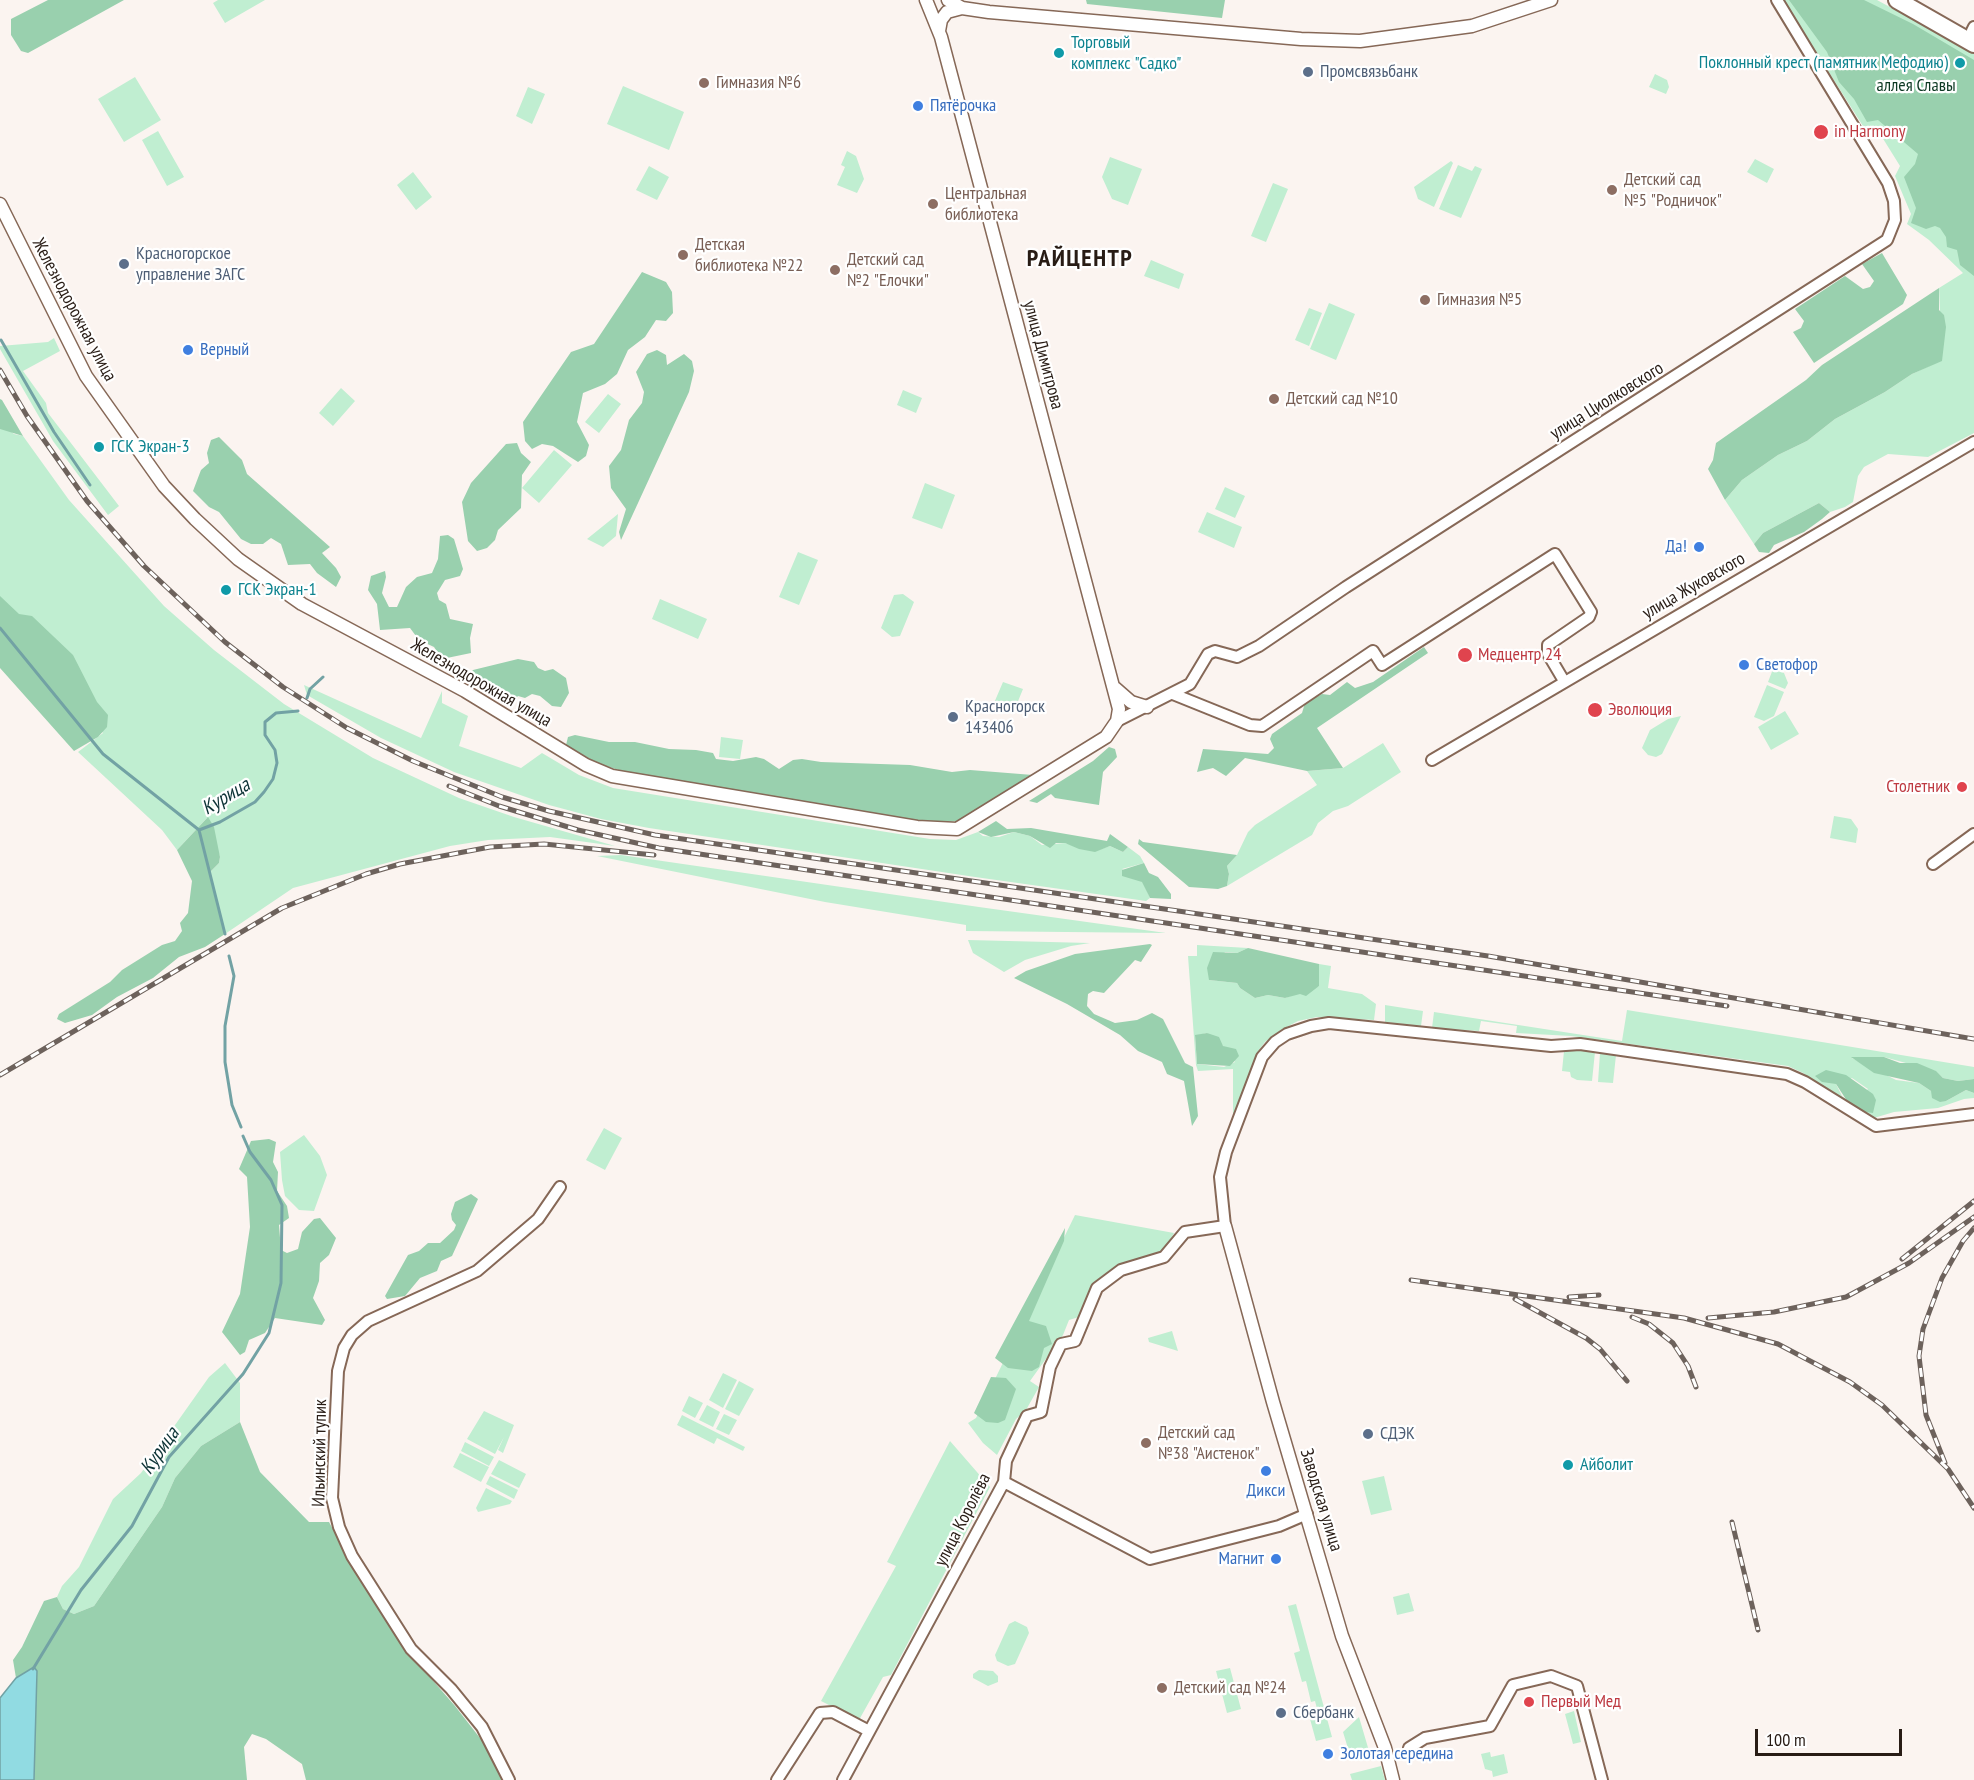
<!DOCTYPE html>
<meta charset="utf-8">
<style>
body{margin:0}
#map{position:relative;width:1974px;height:1780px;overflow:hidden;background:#fbf4f0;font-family:"PT Sans Narrow",sans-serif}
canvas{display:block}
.scale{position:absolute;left:1755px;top:1729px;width:147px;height:27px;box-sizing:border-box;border:3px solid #281c15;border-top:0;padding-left:8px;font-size:18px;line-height:21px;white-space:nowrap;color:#281c15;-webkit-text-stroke:4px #fff;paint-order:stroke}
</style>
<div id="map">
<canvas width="1974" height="1780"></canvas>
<div class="scale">100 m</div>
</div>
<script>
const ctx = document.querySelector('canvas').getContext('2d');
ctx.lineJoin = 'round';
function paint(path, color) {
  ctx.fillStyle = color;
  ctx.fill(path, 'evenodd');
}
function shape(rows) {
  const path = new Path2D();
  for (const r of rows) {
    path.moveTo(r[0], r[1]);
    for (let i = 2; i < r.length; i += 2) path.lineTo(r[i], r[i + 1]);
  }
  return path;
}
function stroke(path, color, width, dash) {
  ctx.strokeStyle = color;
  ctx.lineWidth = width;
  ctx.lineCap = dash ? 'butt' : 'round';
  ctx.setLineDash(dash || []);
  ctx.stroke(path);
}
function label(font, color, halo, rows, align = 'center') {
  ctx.font = font + ' "PT Sans Narrow",sans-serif';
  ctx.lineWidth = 4.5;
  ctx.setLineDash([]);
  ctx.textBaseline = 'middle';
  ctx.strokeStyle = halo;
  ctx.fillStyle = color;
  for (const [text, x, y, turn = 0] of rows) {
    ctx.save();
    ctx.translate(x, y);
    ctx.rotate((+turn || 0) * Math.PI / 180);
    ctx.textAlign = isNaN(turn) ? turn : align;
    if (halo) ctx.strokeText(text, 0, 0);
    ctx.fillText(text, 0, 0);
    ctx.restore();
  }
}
const green = shape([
 [218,0,265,0,225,23,213,3],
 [1783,0,1877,0,1974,53,1974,433,1928,457,1888,454,1864,467,1858,476,1853,502,1845,507,1830,512,1819,503,1763,533,1754,544,1725,500,1742,480,1778,455,1807,441,1835,419,1885,392,1912,374,1942,360,1939,288,1963,273,1929,240,1907,224,1911,214,1895,176,1900,166,1877,129,1868,134],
 [1655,74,1667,80,1669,87,1666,94,1649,87],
 [135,77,161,120,124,142,98,99],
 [623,86,684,112,669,150,607,124],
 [528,87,545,94,532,124,516,116],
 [158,131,184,177,167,186,142,140],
 [847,151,856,156,864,179,857,193,837,185,845,167,841,165],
 [1110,157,1142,169,1128,205,1112,199,1102,177],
 [1755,159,1774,169,1767,183,1747,172],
 [1451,161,1453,163,1434,207,1418,199,1414,187],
 [1458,165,1472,171,1475,166,1482,169,1461,218,1439,209],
 [649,166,669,177,657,200,636,190],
 [413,172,432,197,416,210,397,185],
 [1273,183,1288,189,1266,242,1251,236],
 [1151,260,1184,274,1179,289,1144,276],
 [1329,303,1355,314,1336,360,1310,349],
 [1309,308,1322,313,1309,346,1295,340],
 [54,338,60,351,23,371,46,403,48,413,119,506,108,515,53,441,0,349,0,346,48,342],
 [341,388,355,401,333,426,319,413],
 [903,390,922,398,916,413,897,405],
 [608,394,621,404,599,433,585,422],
 [0,422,14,434,23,436,69,500,164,606,214,650,284,704,373,758,459,798,514,817,615,846,550,837,488,840,450,846,293,888,225,934,210,872,219,863,220,857,207,818,177,850,162,830,78,752,103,733,30,639,0,606],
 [554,450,572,465,539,503,522,488],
 [925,483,955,495,942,529,912,518],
 [1225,487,1245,496,1235,518,1215,509],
 [1207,512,1242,527,1234,548,1198,532],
 [618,514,616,536,603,547,587,539],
 [798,552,818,560,799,605,779,597],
 [903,594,914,602,900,636,892,637,881,628,894,595],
 [660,599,707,619,698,639,652,619],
 [1773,669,1784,673,1788,683,1785,689,1768,682],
 [1003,682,1023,689,1014,711,994,703],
 [304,685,421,738,442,691,442,703,468,716,459,746,521,768,542,753,579,775,613,788,930,839,956,840,978,832,983,836,999,837,1014,832,1030,836,1042,845,1065,843,1095,851,1110,846,1123,852,1128,847,1140,856,1144,863,1122,869,1143,882,1150,898,1146,901,975,877,649,828,601,819,549,805,454,772,381,738,307,695],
 [1767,685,1784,692,1774,716,1764,721,1754,717],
 [1785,711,1799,734,1771,750,1758,727],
 [1681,716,1662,754,1656,757,1648,755,1642,748,1650,730,1668,719],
 [721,737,743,740,740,759,719,757],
 [1383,743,1401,772,1348,806,1333,811,1318,823,1312,835,1227,886,1229,874,1227,866,1237,855,1248,832,1255,825,1317,785,1307,771,1343,768],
 [1834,816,1851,819,1858,829,1856,843,1830,838],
 [621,855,979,907,1166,933,966,931,966,925,825,902,597,856],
 [968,940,1090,943,1071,946,1025,960,1004,972,973,953],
 [1197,945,1248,948,1237,953,1225,952,1209,980,1237,983,1240,988,1255,998,1268,995,1285,998,1319,986,1319,964,1331,966,1328,988,1362,994,1376,1004,1374,1020,1317,1017,1298,1021,1281,1030,1265,1042,1259,1050,1233,1121,1233,1069,1198,1071,1196,1065,1188,956,1197,956],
 [1207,1033,1223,1046,1235,1062,1224,1067,1197,1064,1195,1036],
 [1385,1005,1423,1011,1421,1026,1385,1022],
 [1627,1010,1974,1067,1974,1079,1958,1081,1943,1078,1935,1071,1884,1057,1852,1058,1896,1080,1919,1083,1946,1101,1966,1090,1974,1093,1974,1098,1964,1099,1938,1108,1894,1112,1874,1118,1841,1101,1803,1073,1788,1066,1571,1036,1516,1033,1517,1026,1481,1021,1479,1031,1432,1028,1434,1012,1622,1041],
 [1852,1078,1868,1089,1853,1105,1842,1096,1836,1084],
 [1580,1050,1595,1052,1592,1081,1577,1080,1571,1077,1570,1072,1562,1071,1564,1051],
 [1600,1053,1616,1055,1613,1083,1598,1082],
 [604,1128,622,1138,605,1170,586,1160],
 [304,1135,320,1156,327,1175,314,1211,299,1210,285,1196,282,1180,280,1152],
 [1075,1215,1174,1233,1168,1244,1159,1253,1117,1265,1092,1284,1079,1317,1069,1320,1063,1335,1030,1381,1039,1387,1026,1410,1016,1419,997,1455,983,1443,968,1423,976,1418],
 [1172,1331,1178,1351,1149,1342,1148,1338],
 [225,1363,240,1383,240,1422,201,1446,175,1478,162,1507,94,1606,74,1614,63,1609,57,1597,62,1586,79,1567,113,1499,141,1473,209,1377],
 [723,1373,737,1380,723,1408,709,1400],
 [739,1381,754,1389,739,1416,725,1409],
 [689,1396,703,1403,695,1418,682,1411],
 [707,1405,720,1412,713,1427,699,1420],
 [484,1411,514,1425,503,1453,498,1450,504,1437,495,1454,467,1439],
 [724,1414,737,1420,729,1435,716,1429],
 [682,1415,745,1447,743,1451,717,1438,714,1444,677,1425],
 [950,1441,990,1487,891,1675,883,1677,859,1720,821,1701,896,1566,887,1562],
 [465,1442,494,1457,489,1466,461,1451],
 [460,1453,489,1467,481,1482,453,1467],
 [499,1460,526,1474,519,1488,491,1474],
 [490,1476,518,1490,514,1499,486,1484],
 [1384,1476,1392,1510,1371,1515,1362,1481],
 [486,1488,512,1501,510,1504,478,1512,476,1508],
 [1409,1593,1414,1611,1397,1615,1393,1597],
 [1296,1604,1332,1737,1316,1741,1310,1719,1319,1716,1315,1701,1311,1702,1306,1681,1302,1682,1294,1653,1300,1651,1288,1606],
 [1015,1621,1027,1627,1029,1633,1015,1664,1008,1666,997,1661,995,1655,1009,1624],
 [1230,1668,1241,1709,1227,1713,1216,1671],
 [979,1670,993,1671,998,1676,998,1682,988,1686,973,1678,973,1674],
 [1574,1711,1581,1742,1573,1744,1565,1714],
 [1359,1717,1369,1751,1350,1755,1343,1732],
 [1490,1752,1491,1757,1504,1754,1508,1773,1493,1777,1492,1771,1485,1769,1481,1754],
 [1381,1766,1385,1780,1352,1780,1350,1774]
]);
const forest = shape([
 [48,0,124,0,28,53,21,51,11,35,11,19],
 [1086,0,1225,0,1222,18,1087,4],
 [1789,0,1864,0,1913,24,1974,60,1974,276,1960,265,1957,250,1947,247,1946,237,1940,228,1935,226,1926,229,1911,223,1916,208,1904,177,1915,164,1918,154,1878,120,1867,122,1854,99,1839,82,1827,52],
 [1882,253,1907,295,1903,304,1814,363,1793,332,1801,328,1804,321,1795,309,1845,276,1863,289,1870,287,1874,281,1862,264],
 [642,272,666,282,672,292,673,313,666,321,656,320,645,337,628,350,617,374,605,384,583,393,577,422,589,445,586,456,578,462,553,446,542,444,532,449,525,441,523,422,571,352,594,344],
 [1939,288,1939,310,1944,315,1946,327,1942,361,1912,374,1885,392,1835,419,1807,441,1778,455,1742,480,1725,500,1708,469,1713,460,1716,443,1806,380,1822,365],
 [657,350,666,355,667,365,684,354,692,361,694,371,689,392,621,540,619,532,626,509,611,488,609,466,621,450,629,420,642,403,644,392,636,372,647,354],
 [0,399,2,400,23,436,0,429],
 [219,437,242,460,247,474,330,547,322,553,336,568,341,577,336,587,317,573,310,564,288,565,281,544,271,538,263,544,251,544,241,539,219,512,209,507,193,491,201,470,209,463,207,453,211,440],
 [517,443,521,453,531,462,522,475,521,508,498,530,495,540,487,548,477,551,468,541,462,502,471,483,506,444],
 [1819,503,1830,512,1822,519,1804,532,1774,545,1769,553,1759,552,1754,544,1763,533],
 [448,535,454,539,463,569,460,576,445,580,437,593,439,600,446,604,450,619,473,624,470,638,471,653,442,659,434,647,419,640,410,628,380,630,377,604,368,590,371,576,385,571,386,577,382,593,389,607,397,607,406,587,417,577,432,573,438,559,440,536],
 [0,596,19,614,32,616,73,655,97,702,108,715,107,727,98,737,74,751,0,668],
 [1424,647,1428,653,1317,728,1343,768,1307,771,1245,758,1226,776,1213,768,1197,772,1203,749,1268,754,1274,748,1270,739,1272,734,1302,713,1305,703,1322,694,1330,695,1347,682,1355,688,1373,682],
 [518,659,534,662,538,668,545,671,553,669,566,678,569,693,561,707,552,706,540,696,532,694,525,698,518,696,512,702,504,701,479,681,471,678,470,674,473,670],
 [575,735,609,742,635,742,669,749,696,750,713,753,716,759,733,761,756,757,764,759,779,769,793,760,802,759,821,762,910,765,952,772,970,770,1033,775,959,821,932,823,631,774,597,763,566,745,568,737],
 [1109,747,1115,749,1117,757,1103,772,1099,805,1055,798,1051,794,1037,803,1029,801,1093,761],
 [208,817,214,827,220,857,219,863,210,872,225,934,205,947,179,957,153,978,117,997,92,1015,65,1023,57,1019,59,1014,110,982,122,970,162,945,175,941,182,931,180,923,188,913,192,881,177,850],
 [996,821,1007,829,1031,828,1107,841,1110,834,1128,847,1123,852,1110,846,1095,852,1079,849,1065,843,1056,843,1050,848,1030,836,1014,832,991,837,978,832],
 [1139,839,1143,842,1237,855,1227,866,1229,874,1227,886,1218,889,1189,887,1138,844],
 [1144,863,1149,873,1158,877,1171,894,1171,899,1150,898,1142,882,1122,876,1122,870],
 [1150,944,1152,945,1141,962,1135,960,1104,993,1093,991,1088,994,1087,1006,1094,1014,1115,1023,1137,1020,1152,1013,1163,1019,1185,1063,1193,1067,1198,1116,1192,1126,1184,1081,1167,1074,1162,1062,1138,1051,1120,1035,1067,1004,1014,978,1026,971,1075,954],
 [1248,948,1319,964,1319,986,1306,996,1300,994,1285,998,1268,995,1255,998,1240,988,1237,983,1209,980,1207,968,1213,952,1237,953],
 [1207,1033,1219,1037,1223,1046,1236,1049,1239,1056,1230,1066,1197,1064,1195,1035],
 [1851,1057,1884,1057,1900,1063,1917,1063,1936,1071,1943,1078,1958,1081,1974,1079,1974,1093,1966,1090,1946,1101,1940,1102,1932,1098,1931,1091,1919,1083,1874,1073],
 [1826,1070,1846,1075,1873,1094,1876,1100,1873,1113,1866,1112,1847,1101,1836,1084,1822,1082,1815,1076],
 [269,1139,276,1142,273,1162,278,1172,277,1191,287,1206,289,1218,279,1225,281,1250,287,1253,298,1249,302,1232,314,1219,320,1218,336,1238,329,1255,320,1263,319,1281,313,1298,325,1320,322,1325,275,1318,265,1333,249,1340,245,1352,240,1355,222,1332,240,1294,250,1227,247,1177,239,1169,251,1141],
 [471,1194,478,1199,452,1256,441,1261,437,1271,420,1278,405,1296,387,1299,385,1296,408,1255,419,1251,428,1243,440,1243,454,1230,456,1225,452,1220,451,1214,455,1202],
 [1065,1228,1064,1241,1029,1321,1046,1326,1052,1344,1044,1348,1039,1367,1032,1371,1008,1368,995,1358],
 [991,1377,1006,1378,1016,1389,1005,1420,998,1423,986,1422,974,1413],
 [240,1422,260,1472,309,1522,329,1522,356,1572,409,1653,455,1706,494,1756,504,1780,306,1780,302,1764,266,1739,252,1734,244,1747,247,1780,34,1780,37,1671,34,1667,16,1678,13,1660,22,1647,44,1601,57,1597,63,1609,74,1614,94,1606,162,1507,175,1478,201,1446]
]);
const water = shape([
 [34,1667,37,1671,34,1780,0,1780,0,1698,16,1678,34,1667]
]);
const stream = shape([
 [1,340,54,432,90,485],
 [0,628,103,754,199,830],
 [307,698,310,689,323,677],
 [199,830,220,822,255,802,264,792,273,779,277,763,275,750,265,735,265,722,276,713,298,711],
 [199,830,225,934],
 [229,956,234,976,225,1026,225,1062,232,1105,241,1127],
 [33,1669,81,1590,132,1526,169,1457,243,1374,269,1333,281,1283,282,1205,271,1180,250,1152,243,1136]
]);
const minor = shape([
 [1972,31,1974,27],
 [1173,694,1250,725,1262,726,1373,651,1382,665,1555,554,1591,612,1589,617,1548,645,1548,654,1564,681],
 [1117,721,1190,684,1208,654,1215,651,1237,657,1259,646,1346,587,1887,240,1895,220,1894,201,1888,183,1777,0],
 [1432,760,1974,442],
 [1933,864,1974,834],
 [1004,1482,1150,1559,1279,1526,1307,1514],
 [1409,1748,1425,1738,1490,1726,1513,1685,1551,1676,1577,1686,1602,1780],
 [509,1780,482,1727,451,1689,411,1649,352,1556,339,1527,332,1498,338,1371,344,1348,352,1335,368,1321,477,1271,538,1219,560,1187],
 [777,1780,820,1713,833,1712,869,1731],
 [843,1780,1004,1482,1006,1461,1027,1416,1041,1412,1050,1367,1061,1344,1075,1341,1097,1288,1121,1270,1164,1257,1185,1232,1225,1226,1220,1177,1226,1152,1262,1057,1275,1042,1287,1034,1311,1026,1329,1023,1551,1046,1580,1044,1787,1074,1805,1082,1876,1126,1974,1114]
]);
const tertiary = shape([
 [948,0,962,8,989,12,1301,39,1360,41,1472,26,1551,0],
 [939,31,941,20,947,12,962,8],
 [0,204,86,376,164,486,195,519,238,559,302,604,465,691,586,765,612,776,917,827,957,829,1106,737,1117,721,1119,709,941,37,926,0],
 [1115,688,1131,702,1147,707],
 [1225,1226,1273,1402,1342,1636,1385,1748,1393,1780]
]);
const primary = shape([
 [1897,0,1974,44]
]);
const rail = shape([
 [0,370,27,416,87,501,144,566,225,642,283,687,347,728,413,761,502,797,549,811,655,835,1488,956,1974,1039],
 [449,786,499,806,578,830,659,848,1727,1006],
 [0,1075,282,908,366,874,400,864,490,847,544,844,654,855],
 [1902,1259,1974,1201],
 [1411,1280,1684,1318,1778,1344,1850,1382,1882,1405,1948,1469,1974,1508],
 [1569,1297,1599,1295],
 [1515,1299,1586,1338,1600,1349,1627,1381],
 [1632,1317,1649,1324,1673,1343,1688,1366,1696,1387],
 [1708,1318,1774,1312,1846,1297,1909,1263,1974,1217],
 [1945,1463,1926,1415,1919,1356,1923,1329,1942,1278,1963,1241,1974,1228],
 [1732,1522,1758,1630]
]);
const markers = [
 [1059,53,6,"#0f9aa8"],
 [1960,63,6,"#0f9aa8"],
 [1308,72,6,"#5c6f8a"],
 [704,83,6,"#8d6e63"],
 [918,106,6,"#3f7fe0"],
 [1821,132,8,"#e0444e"],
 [1612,190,6,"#8d6e63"],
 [933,204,6,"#8d6e63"],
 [683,255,6,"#8d6e63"],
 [124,264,6,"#5c6f8a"],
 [835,270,6,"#8d6e63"],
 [1425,300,6,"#8d6e63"],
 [188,350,6,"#3f7fe0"],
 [1274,399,6,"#8d6e63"],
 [99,447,6,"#0f9aa8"],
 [1699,547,6,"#3f7fe0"],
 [226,590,6,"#0f9aa8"],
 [1465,655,8,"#e0444e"],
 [1744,665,6,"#3f7fe0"],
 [1595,710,8,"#e0444e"],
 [953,717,6,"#5c6f8a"],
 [1962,787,6,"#e0444e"],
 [1368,1434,6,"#5c6f8a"],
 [1146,1443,6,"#8d6e63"],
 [1568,1465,6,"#0f9aa8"],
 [1266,1471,6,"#3f7fe0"],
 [1276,1559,6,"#3f7fe0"],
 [1162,1688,6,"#8d6e63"],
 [1529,1702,6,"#e0444e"],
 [1281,1713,6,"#5c6f8a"],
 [1328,1754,6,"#3f7fe0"]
];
const cultureNames = [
 ["Торговый",1071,43],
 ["комплекс \"Садко\"",1071,64],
 ["Поклонный крест (памятник Мефодию)",1948,63,"right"],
 ["ГСК Экран-3",111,447],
 ["ГСК Экран-1",238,590],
 ["Айболит",1580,1465]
];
const serviceNames = [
 ["Промсвязьбанк",1320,72],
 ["Красногорское",136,254],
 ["управление ЗАГС",136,275],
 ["Красногорск",965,707],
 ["143406",965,728],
 ["СДЭК",1380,1434],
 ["Сбербанк",1293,1713]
];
const educationNames = [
 ["Гимназия №6",716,83],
 ["Детский сад",1624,180],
 ["№5 \"Родничок\"",1624,201],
 ["Центральная",945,194],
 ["библиотека",945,215],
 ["Детская",695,245],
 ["библиотека №22",695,266],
 ["Детский сад",847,260],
 ["№2 \"Елочки\"",847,281],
 ["Гимназия №5",1437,300],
 ["Детский сад №10",1286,399],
 ["Детский сад",1158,1433],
 ["№38 \"Аистенок\"",1158,1454],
 ["Детский сад №24",1174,1688]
];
const parkNames = [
 ["аллея Славы",1916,86]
];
const shopNames = [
 ["Пятёрочка",930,106],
 ["Верный",200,350],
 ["Да!",1687,547,"right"],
 ["Светофор",1756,665],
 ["Дикси",1266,1491,"center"],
 ["Магнит",1264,1559,"right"],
 ["Золотая середина",1340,1754]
];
const healthNames = [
 ["in Harmony",1834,132],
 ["Медцентр 24",1478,655],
 ["Эволюция",1608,710],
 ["Столетник",1950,787,"right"],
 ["Первый Мед",1541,1702]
];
const streetNames = [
 ["Железнодорожная улица",74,310,62],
 ["улица Димитрова",1043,355,75],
 ["улица Циолковского",1607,401,-32],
 ["улица Жуковского",1694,586,-30],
 ["Железнодорожная улица",481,683,30],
 ["Ильинский тупик",320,1453,-89],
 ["Заводская улица",1321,1500,73],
 ["улица Королёва",963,1520,-63]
];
const waterNames = [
 ["Курица",226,797,-31],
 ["Курица",160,1451,-55]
];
const districtNames = [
 ["РАЙЦЕНТР",1080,259]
];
paint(green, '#c0eed1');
paint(forest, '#99d0ae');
paint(water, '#91dbe2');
stroke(water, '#72a2a4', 1.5);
stroke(stream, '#72a2a4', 3);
stroke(minor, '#866857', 14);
stroke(tertiary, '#866857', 15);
stroke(primary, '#866857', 20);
stroke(minor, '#fff', 10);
stroke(tertiary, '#fff', 12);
stroke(primary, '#fff', 16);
stroke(rail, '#6d625c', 5);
stroke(rail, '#fff', 3, [9]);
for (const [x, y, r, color] of markers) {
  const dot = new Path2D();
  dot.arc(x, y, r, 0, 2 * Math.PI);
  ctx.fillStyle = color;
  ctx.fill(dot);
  stroke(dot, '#fff', 2);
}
label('18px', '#0d838f', '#fff', cultureNames, 'left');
label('18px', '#4e5e75', '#fff', serviceNames, 'left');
label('18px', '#785e54', '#fff', educationNames, 'left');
label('18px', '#0d3923', '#fff', parkNames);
label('18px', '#366cbe', '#fff', shopNames, 'left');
label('18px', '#be3a42', '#fff', healthNames, 'left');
label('18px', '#281c15', '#fff', streetNames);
label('italic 20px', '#0d3336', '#fff', waterNames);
ctx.letterSpacing = '1.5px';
label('bold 24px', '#281c15', '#fff', districtNames);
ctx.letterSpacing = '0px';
</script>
